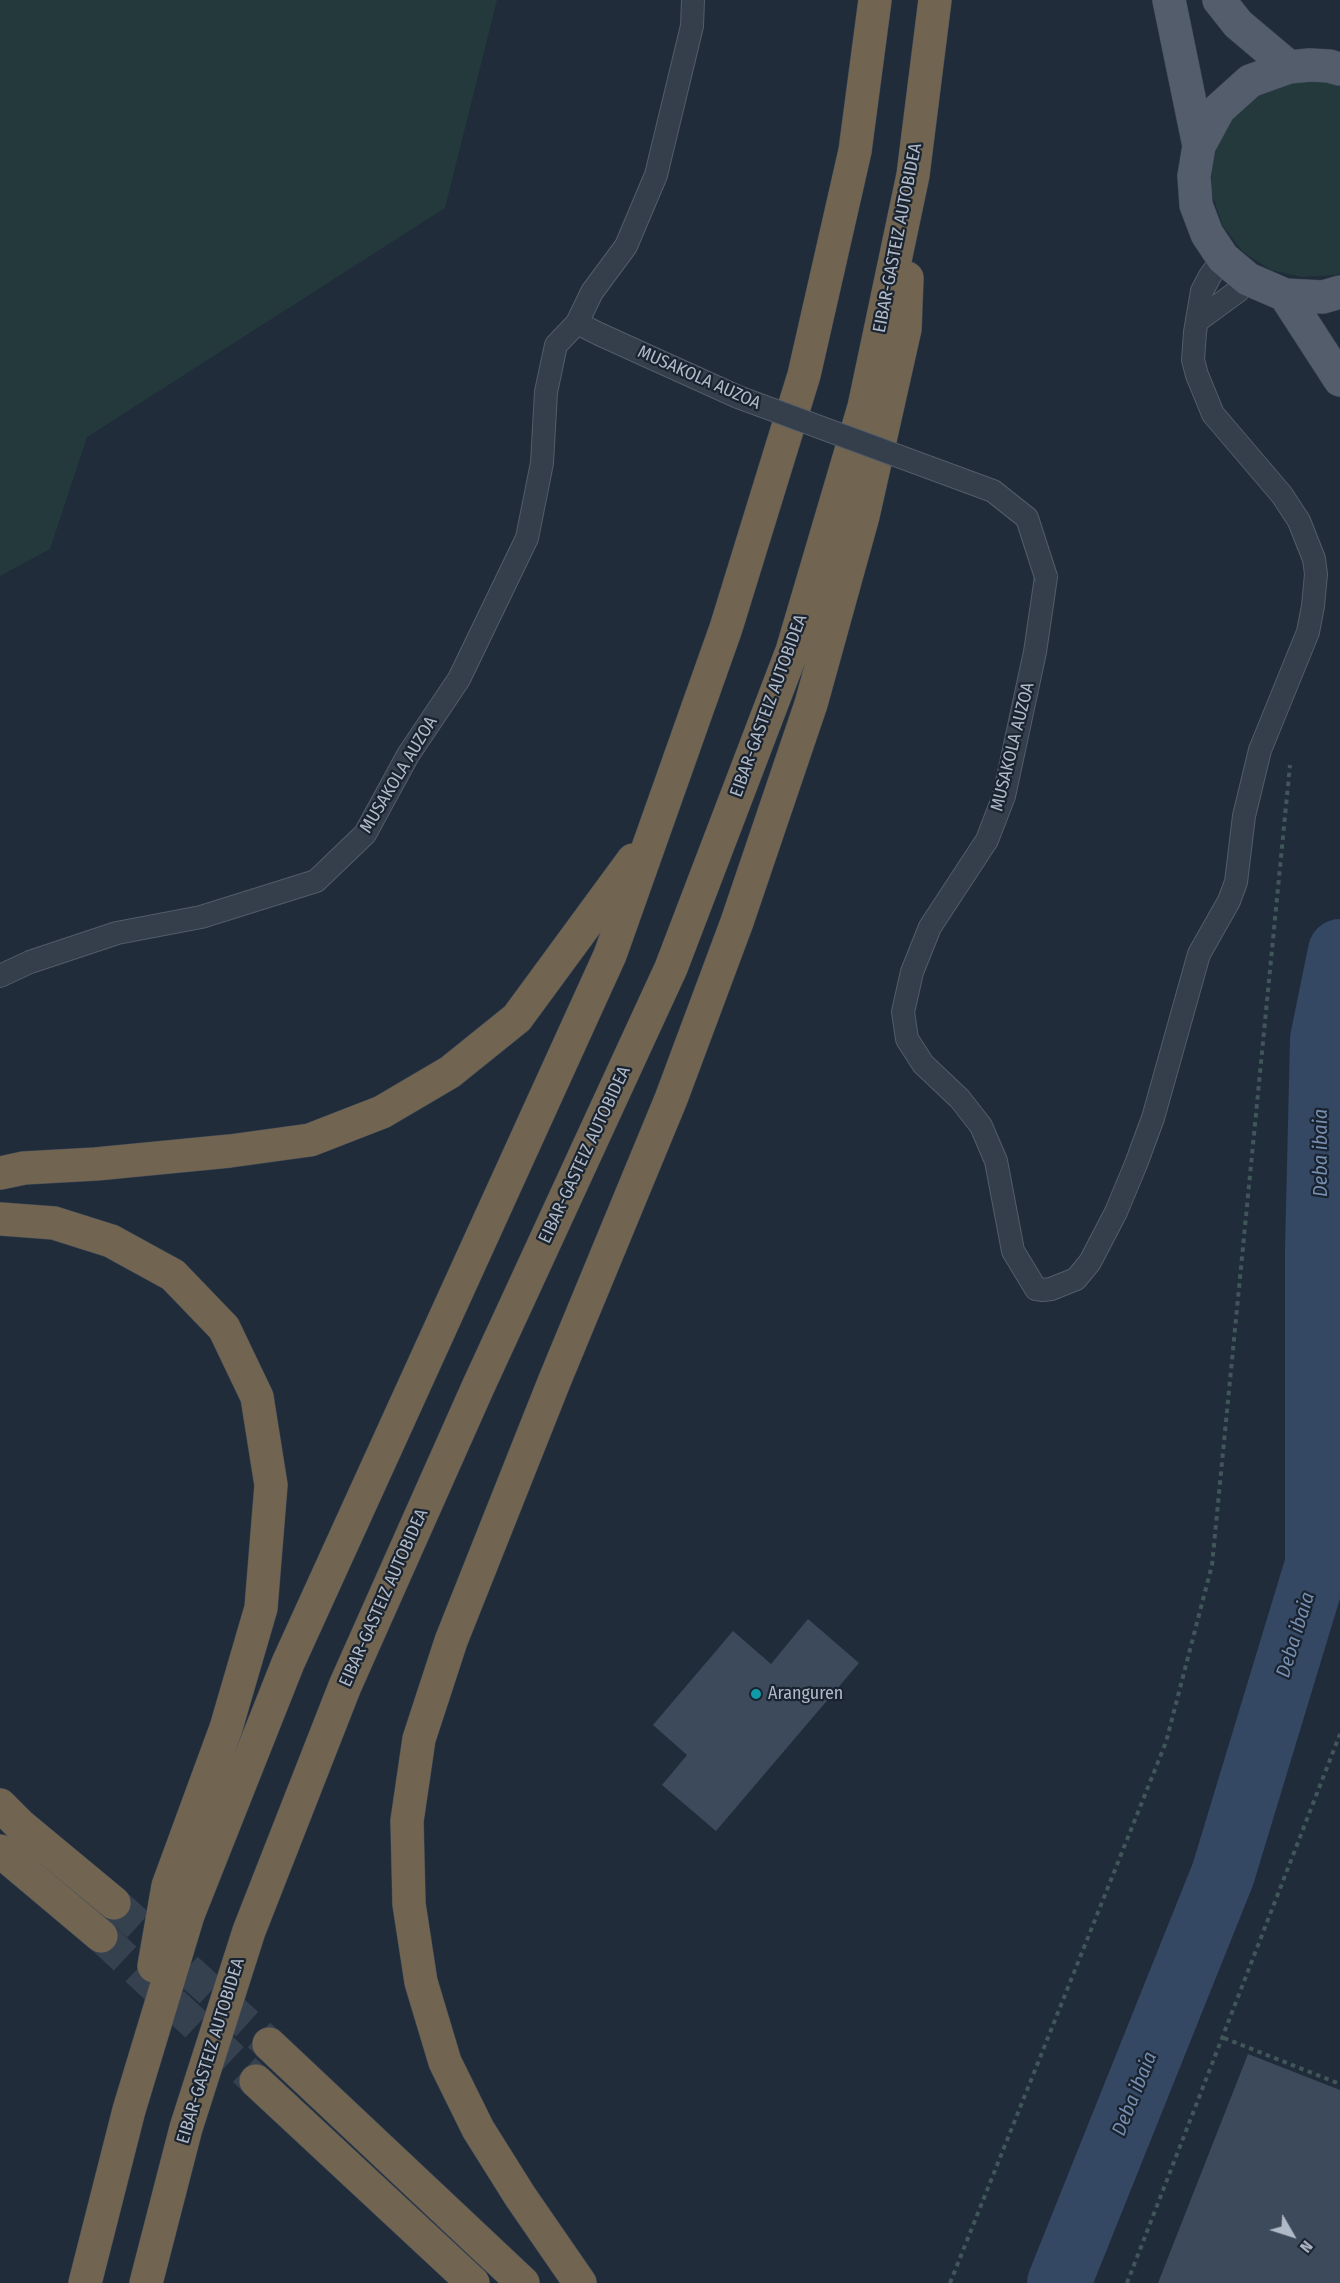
<!DOCTYPE html>
<style>
body{margin:0}
#map{position:relative;width:1340px;height:2283px;overflow:hidden;background:#212c3b;font-family:"Fira Sans Condensed",sans-serif}
canvas{display:block}
.north{position:absolute;left:1262px;top:2205px;width:60px;height:60px;-webkit-text-stroke:4px #1a2330;paint-order:stroke;rotate:129deg;font-size:16px;font-weight:700;line-height:24px;text-align:center;color:#b0b9c7}
.north::after{content:'';display:block;margin:auto;width:21px;height:27px;background:#b0b9c7;clip-path:polygon(50% 0,100% 100%,50% 72%,0 100%)}
</style>
<div id="map">
<canvas width="1340" height="2283"></canvas>
<div class="north">N</div>
</div>
<script>
const ctx = document.querySelector('canvas').getContext('2d');
ctx.lineJoin = 'round';
function paint(path, color) {
  ctx.fillStyle = color;
  ctx.fill(path, 'evenodd');
}
function shape(rows) {
  const path = new Path2D();
  for (const r of rows) {
    path.moveTo(r[0], r[1]);
    for (let i = 2; i < r.length; i += 2) path.lineTo(r[i], r[i + 1]);
  }
  return path;
}
function stroke(path, color, width, dash) {
  ctx.strokeStyle = color;
  ctx.lineWidth = width;
  ctx.lineCap = dash ? 'butt' : 'round';
  ctx.setLineDash(dash || []);
  ctx.stroke(path);
}
function label(font, color, halo, rows, align = 'center') {
  ctx.font = font + ' "Fira Sans Condensed",sans-serif';
  ctx.lineWidth = 4.5;
  ctx.setLineDash([]);
  ctx.textBaseline = 'middle';
  ctx.strokeStyle = halo;
  ctx.fillStyle = color;
  for (const [text, x, y, turn = 0] of rows) {
    ctx.save();
    ctx.translate(x, y);
    ctx.rotate((+turn || 0) * Math.PI / 180);
    ctx.textAlign = isNaN(turn) ? turn : align;
    if (halo) ctx.strokeText(text, 0, 0);
    ctx.fillText(text, 0, 0);
    ctx.restore();
  }
}
const green = shape([
 [0,0,497,0,445,208,87,437,50,549,0,576],
 [1303,78,1340,82,1340,273,1335,275,1302,277,1271,270,1243,252,1223,226,1212,194,1212,162,1223,130,1243,104,1271,86]
]);
const river = shape([
 [1059,2283,1223,1874,1317,1564,1317,1250,1322,1039,1340,951]
]);
const building = shape([
 [808,1619,859,1663,716,1831,662,1785,687,1755,653,1725,733,1631,771,1664],
 [1248,2054,1340,2090,1340,2283,1158,2283]
]);
const motorwayTunnel = shape([
 [114,1903,269,2044],
 [101,1936,256,2081]
]);
const path = shape([
 [1224,2038,1340,2084],
 [950,2283,1166,1742,1212,1565,1290,765],
 [1127,2283,1340,1734]
]);
const service = shape([
 [1197,321,1238,291,1248,279],
 [577,323,592,292,626,246,656,175,692,26,693,0],
 [1046,577,1035,652,1004,796,987,840,930,927,912,972,903,1012,907,1039,923,1064,960,1099,981,1126,996,1161,1013,1251,1036,1289,1043,1290,1051,1289,1076,1279,1090,1262,1116,1212,1136,1164,1153,1118,1199,954,1229,901,1236,882,1244,816,1260,750,1308,632,1313,606,1316,574,1314,559,1299,521,1282,495,1213,414,1197,375,1193,360,1195,332,1202,291,1210,276,1223,258],
 [0,976,30,962,117,933,201,917,316,881,365,834,408,755,459,679,527,538,542,463,546,392,556,345,577,323,599,334]
]);
const primary = shape([
 [1169,0,1199,146],
 [1219,0,1238,24,1289,67],
 [1340,69,1329,66,1310,65,1289,67,1250,81,1219,109,1199,146,1194,176,1196,205,1207,234,1223,258,1248,279,1285,295,1323,297,1340,292],
 [1285,295,1340,380]
]);
const motorway = shape([
 [0,1173,24,1168,96,1164,230,1151,310,1140,382,1112,450,1072,517,1018,633,860],
 [0,1219,54,1223,111,1241,173,1275,224,1328,257,1397,271,1485,261,1608,226,1728,168,1886,154,1966],
 [0,1805,20,1825,114,1903],
 [0,1851,101,1936],
 [269,2044,523,2283],
 [256,2081,473,2283],
 [85,2283,129,2110,188,1915,288,1663,610,955,726,628,804,375,855,151,875,0],
 [146,2283,186,2128,249,1931,345,1686,478,1387,671,968,792,651,864,407,913,175,935,0],
 [580,2283,520,2196,478,2129,445,2062,421,1982,409,1904,407,1821,419,1739,451,1641,554,1382,671,1099,737,922,811,704,863,516,905,329,907,278]
]);
const serviceBridge = shape([
 [599,334,738,397,993,491,1027,518,1046,577]
]);
const markers = [
 [756,1694,6,"#0f9aa8"]
];
const streetNames = [
 ["EIBAR-GASTEIZ AUTOBIDEA",898,238,-79],
 ["MUSAKOLA AUZOA",699,378,24],
 ["EIBAR-GASTEIZ AUTOBIDEA",769,706,-70],
 ["MUSAKOLA AUZOA",1013,747,-76],
 ["MUSAKOLA AUZOA",399,775,-59],
 ["EIBAR-GASTEIZ AUTOBIDEA",585,1155,-65],
 ["EIBAR-GASTEIZ AUTOBIDEA",384,1598,-66],
 ["EIBAR-GASTEIZ AUTOBIDEA",211,2051,-73]
];
const poiNames = [
 ["Aranguren",768,1694]
];
const waterNames = [
 ["Deba ibaia",1321,1153,-90],
 ["Deba ibaia",1296,1635,-73],
 ["Deba ibaia",1135,2094,-68]
];
paint(green, '#23393c');
stroke(river, '#344763', 64);
paint(building, '#3d4a5b');
stroke(motorwayTunnel, '#364150', 33, [33, 16]);
stroke(service, '#535c69', 24);
stroke(primary, '#3e4754', 34);
stroke(motorway, '#404956', 34);
stroke(path, '#415659', 4, [4.5, 4.5]);
stroke(service, '#353e4b', 22);
stroke(primary, '#535d6b', 33);
stroke(motorway, '#716552', 33);
stroke(serviceBridge, '#535c69', 24, []);
stroke(serviceBridge, '#353e4b', 22);
for (const [x, y, r, color] of markers) {
  const dot = new Path2D();
  dot.arc(x, y, r, 0, 2 * Math.PI);
  ctx.fillStyle = color;
  ctx.fill(dot);
  stroke(dot, '#1a2330', 2);
}
label('18px', '#b0b9c7', '#1a2330', streetNames);
label('18px', '#b0b9c7', '#1a2330', poiNames, 'left');
label('italic 20px', '#768eb0', '#1a2330', waterNames);
</script>
